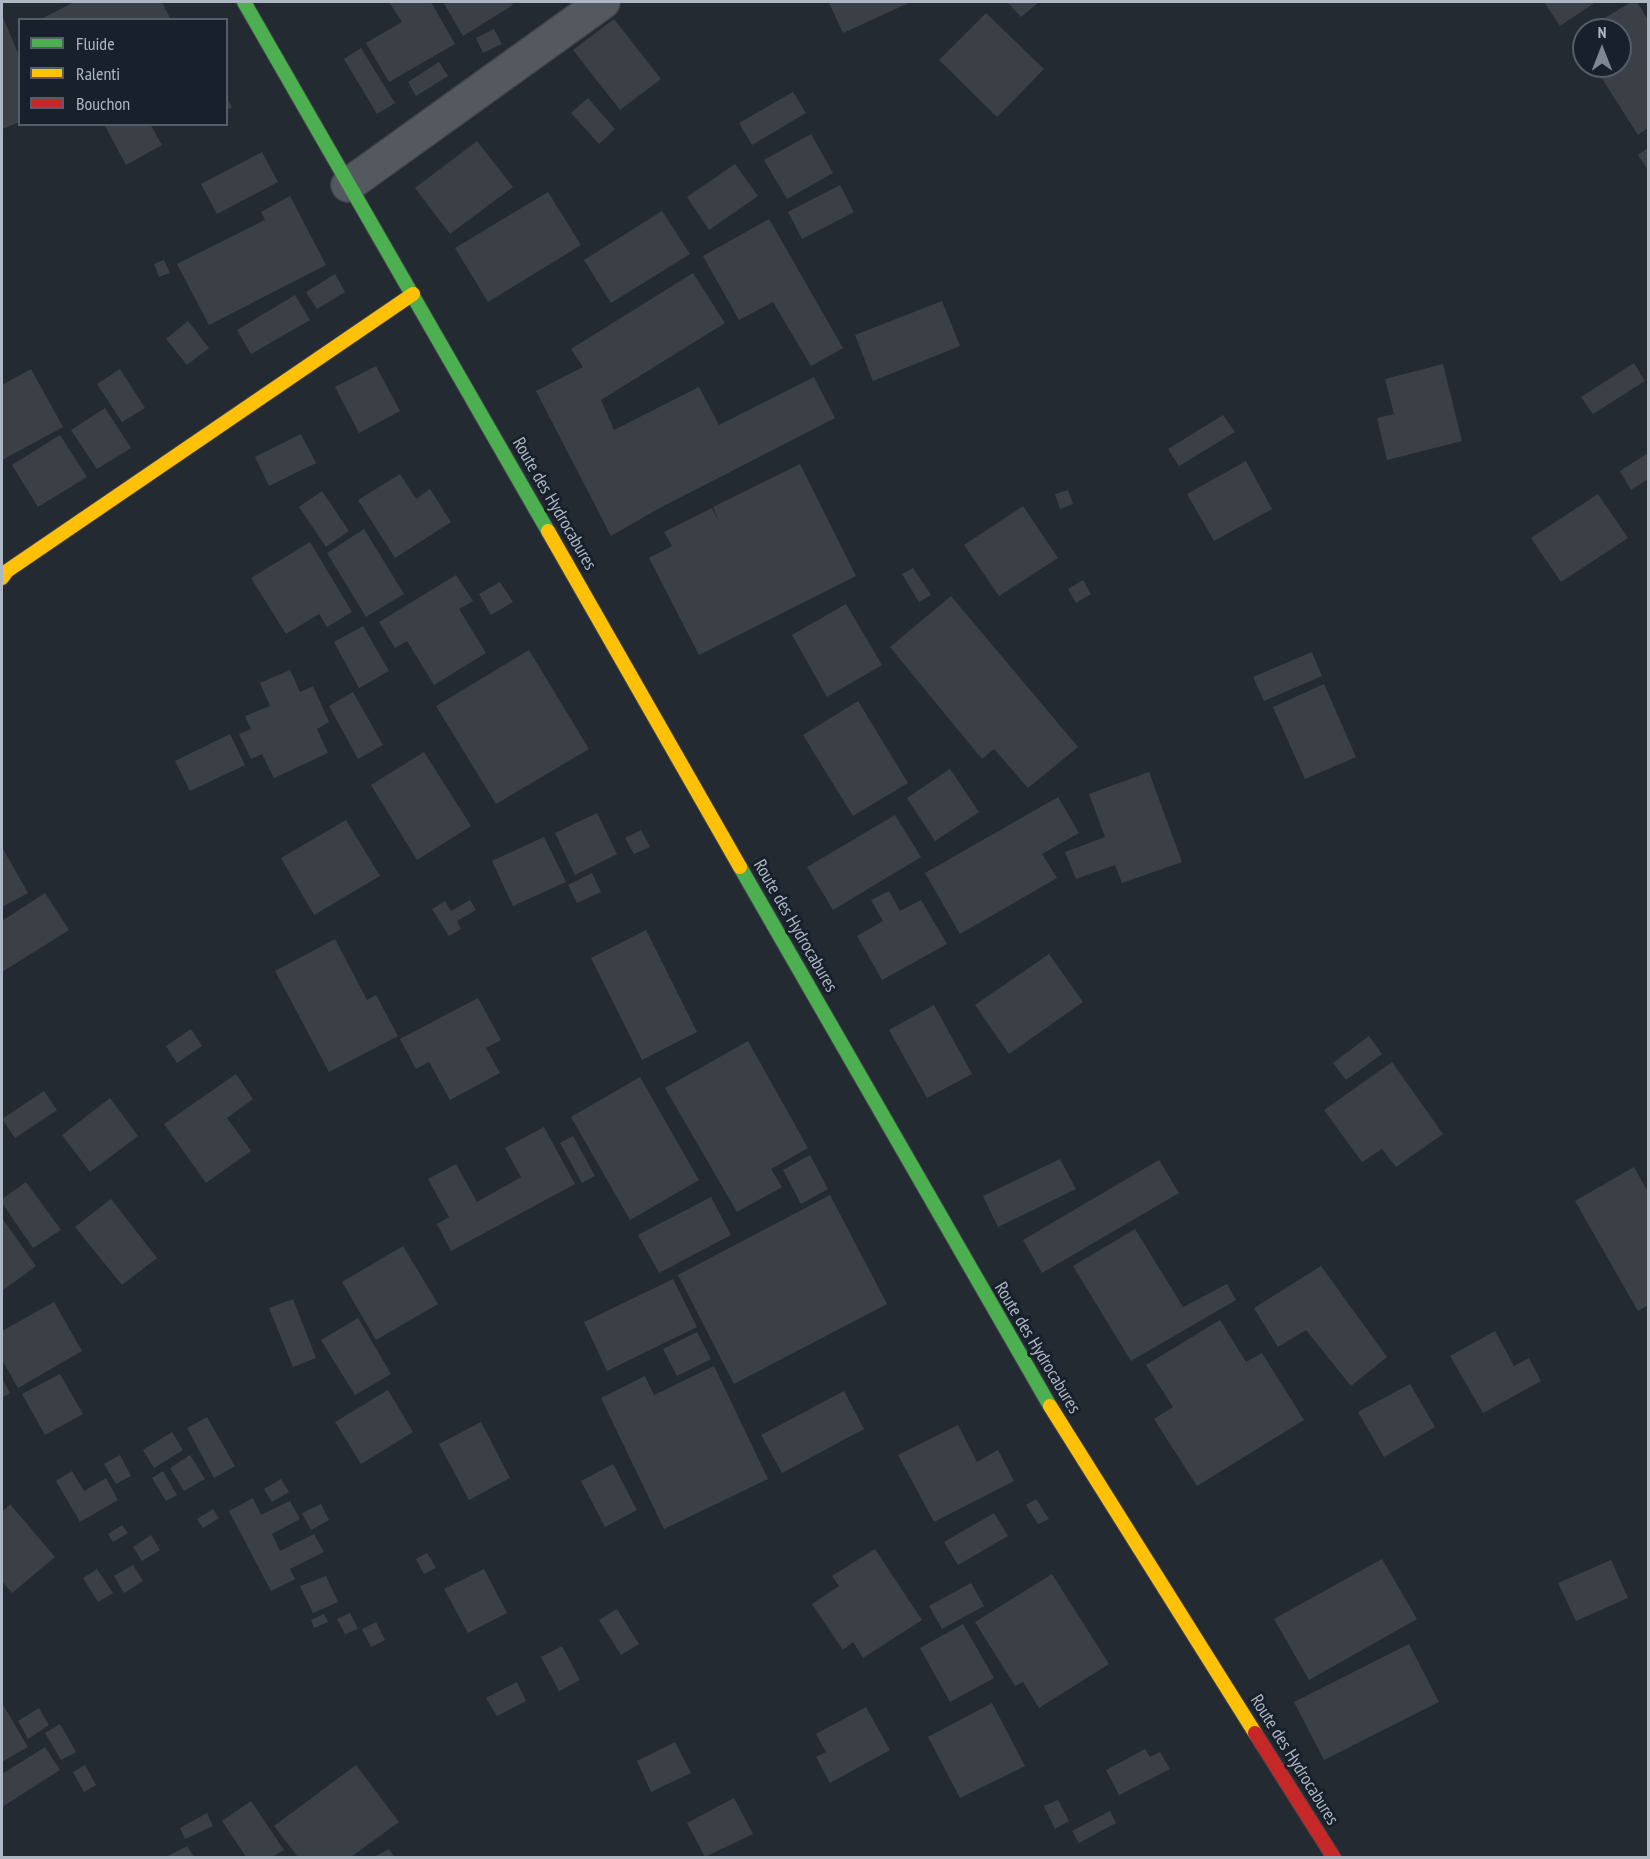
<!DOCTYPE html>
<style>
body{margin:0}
#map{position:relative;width:1650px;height:1859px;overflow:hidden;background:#242a31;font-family:"PT Sans Narrow",sans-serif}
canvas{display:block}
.frame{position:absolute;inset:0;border:3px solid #adb7c4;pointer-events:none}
.legend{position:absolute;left:18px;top:18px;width:210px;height:108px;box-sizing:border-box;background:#18212b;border:2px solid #545d68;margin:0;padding:8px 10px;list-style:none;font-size:18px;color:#adb7c4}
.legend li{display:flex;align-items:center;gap:12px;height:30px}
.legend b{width:30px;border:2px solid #545d68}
.north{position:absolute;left:1572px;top:18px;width:60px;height:60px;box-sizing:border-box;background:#18212b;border:2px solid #545d68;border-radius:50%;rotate:0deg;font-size:16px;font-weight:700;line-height:24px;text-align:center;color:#adb7c4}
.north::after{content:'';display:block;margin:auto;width:21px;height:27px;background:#7d8691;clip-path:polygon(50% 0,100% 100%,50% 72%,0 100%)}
</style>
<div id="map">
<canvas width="1650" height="1859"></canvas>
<div class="frame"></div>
<ul class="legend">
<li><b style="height:8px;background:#4caf50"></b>Fluide</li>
<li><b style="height:8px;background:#ffc107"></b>Ralenti</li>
<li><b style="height:8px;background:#c62828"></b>Bouchon</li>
</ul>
<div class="north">N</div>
</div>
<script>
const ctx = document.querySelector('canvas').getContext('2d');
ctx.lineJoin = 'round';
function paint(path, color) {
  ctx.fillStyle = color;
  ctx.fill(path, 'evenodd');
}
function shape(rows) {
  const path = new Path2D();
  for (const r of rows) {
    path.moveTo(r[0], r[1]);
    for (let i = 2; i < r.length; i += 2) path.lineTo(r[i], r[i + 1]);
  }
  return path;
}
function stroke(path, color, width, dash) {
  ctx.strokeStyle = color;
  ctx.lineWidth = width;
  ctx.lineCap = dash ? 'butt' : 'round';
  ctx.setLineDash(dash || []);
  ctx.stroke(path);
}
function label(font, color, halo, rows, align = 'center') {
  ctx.font = font + ' "PT Sans Narrow",sans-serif';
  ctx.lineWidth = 6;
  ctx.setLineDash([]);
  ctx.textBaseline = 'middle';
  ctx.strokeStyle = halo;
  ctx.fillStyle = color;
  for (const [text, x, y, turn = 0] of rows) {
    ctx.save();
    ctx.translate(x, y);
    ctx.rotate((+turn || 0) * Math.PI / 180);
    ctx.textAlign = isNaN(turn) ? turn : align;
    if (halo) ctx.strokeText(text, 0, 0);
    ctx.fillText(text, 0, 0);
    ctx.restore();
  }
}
const building = shape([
 [74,2,162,2,171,20,39,20],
 [389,2,431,2,455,44,389,82,366,43,402,22],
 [443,2,511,2,513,5,463,36],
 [832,2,911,2,843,33,829,3],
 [1007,2,1039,2,1021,17],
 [1544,2,1596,2,1560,26],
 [1631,2,1637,2,1648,20,1648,128,1638,135,1594,66,1620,66,1620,30,1585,30],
 [986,13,1044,69,997,117,939,60],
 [2,15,20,58,20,122,2,129],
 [614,19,661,79,620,110,573,50],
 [494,29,502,44,483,53,476,38],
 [1584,31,1584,51,1575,36],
 [361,48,395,103,377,114,344,59],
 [439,62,448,76,416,96,408,82],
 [793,92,806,113,752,145,739,123],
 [226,95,232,108,226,110],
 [588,98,615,129,599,144,571,113],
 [104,124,150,124,162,145,126,165],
 [811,134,833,173,787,199,764,160],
 [477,141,513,187,450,234,415,188],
 [1648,148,1648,170,1638,155],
 [262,152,278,182,217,214,201,184],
 [735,164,758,196,709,230,687,197],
 [840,185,854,212,802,239,788,212],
 [548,192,581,245,488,302,455,248],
 [290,196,326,265,209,325,177,264,265,220,261,212],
 [662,211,690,254,611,303,584,260],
 [769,219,843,348,811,366,773,302,739,320,703,256],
 [164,260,170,273,159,277,154,264],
 [693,273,725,323,601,400,614,430,699,387,719,425,814,377,835,418,656,510,611,536,536,391,583,367,571,349],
 [335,274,345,292,317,309,306,292],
 [295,295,310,320,251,354,237,330],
 [942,301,960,346,873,381,855,335],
 [188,321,209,348,187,365,166,339],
 [1634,363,1645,381,1593,414,1581,397],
 [1443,364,1462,441,1387,460,1377,418,1394,414,1385,379],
 [376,366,400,411,359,433,335,387],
 [31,369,63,427,2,460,2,385],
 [120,369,145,408,122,422,97,384],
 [105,408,131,448,97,469,71,430],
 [1223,415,1235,432,1179,466,1168,449],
 [301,434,316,463,269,486,255,457],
 [60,435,87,477,38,507,12,465],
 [1648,453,1648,479,1631,490,1620,471],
 [1246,461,1272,509,1214,541,1187,494],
 [800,464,856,576,699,655,649,558,672,546,664,532,712,508,719,522,713,507],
 [400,474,416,499,430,489,451,522,395,558,358,500],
 [1068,490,1073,504,1060,509,1055,494],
 [322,491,349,531,326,547,299,507],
 [1598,494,1628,538,1561,582,1531,538],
 [1023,506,1058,558,999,596,964,545],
 [364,529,404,594,366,617,327,553],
 [310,542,352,612,327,627,319,614,286,634,251,578],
 [913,568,931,595,919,602,902,574],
 [456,575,473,601,459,609,486,653,434,685,407,641,395,648,379,622],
 [1083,580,1091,594,1076,603,1068,589],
 [500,582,513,602,491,615,479,594],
 [951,596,1078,747,1028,788,994,749,982,759,890,647],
 [846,604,882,665,827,697,792,635],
 [363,626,389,671,359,688,334,642],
 [529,650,589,749,496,804,436,706],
 [1312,652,1322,676,1264,701,1253,677],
 [290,670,300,692,313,686,329,722,317,729,328,753,274,778,262,754,251,759,239,734,251,729,245,716,270,706,260,683],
 [1324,684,1356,757,1305,779,1273,707],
 [353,692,383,745,358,759,329,706],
 [858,701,908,783,853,816,803,735],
 [230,734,245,765,190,791,175,761],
 [424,752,471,826,417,860,371,785],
 [950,769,979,812,935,841,907,798],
 [1149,772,1182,862,1122,883,1115,865,1076,879,1065,852,1105,837,1089,794],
 [1058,797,1079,833,1042,854,1057,878,960,934,925,873],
 [597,813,617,854,575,875,555,833],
 [895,815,921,857,833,910,807,867],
 [346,820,380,876,314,915,281,858],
 [641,830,650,847,634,854,625,838],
 [544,837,566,882,513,906,492,861],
 [2,847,28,893,2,907],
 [592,873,601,892,577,903,568,885],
 [889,891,900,911,921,900,947,944,882,980,857,936,883,921,871,900],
 [45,893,69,930,2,972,2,921],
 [470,900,476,910,457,921,461,929,449,936,432,909,445,901,451,911],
 [646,930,697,1032,642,1060,591,958],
 [335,939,367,1000,376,995,398,1036,329,1072,275,971],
 [1049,954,1083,1002,1009,1054,975,1005],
 [478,998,501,1040,486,1048,500,1073,450,1100,429,1062,416,1069,400,1039],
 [934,1005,972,1074,927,1098,889,1030],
 [191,1029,202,1046,177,1063,166,1046],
 [1369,1036,1382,1054,1346,1080,1333,1063],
 [748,1041,808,1148,771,1169,782,1187,737,1212,665,1088],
 [1392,1062,1443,1134,1396,1167,1382,1149,1362,1162,1324,1110],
 [236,1074,253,1099,227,1118,251,1151,206,1183,164,1124],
 [640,1077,699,1180,630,1220,571,1117],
 [44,1091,57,1110,15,1138,2,1119],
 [110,1098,138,1136,90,1172,62,1135],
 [544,1127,575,1184,451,1251,437,1224,449,1217,428,1179,456,1164,477,1202,521,1177,505,1148],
 [573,1136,595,1176,582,1183,560,1143],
 [810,1155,828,1189,801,1204,783,1170],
 [1060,1159,1076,1189,998,1227,983,1196],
 [1159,1160,1179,1193,1042,1273,1023,1240],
 [1634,1167,1648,1192,1648,1305,1638,1311,1575,1201],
 [26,1182,61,1230,33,1248,2,1203,2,1199],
 [830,1195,887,1304,734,1384,678,1275],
 [711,1197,731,1235,659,1273,638,1235],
 [111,1199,157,1258,122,1285,75,1227],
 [2,1218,36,1266,2,1291],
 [1135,1229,1183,1307,1227,1284,1236,1300,1131,1361,1073,1266],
 [403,1246,438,1304,376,1340,342,1282],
 [1321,1266,1387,1357,1351,1386,1306,1330,1278,1347,1254,1308],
 [673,1279,697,1327,607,1371,584,1322],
 [293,1299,316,1358,293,1367,269,1308],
 [54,1302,82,1351,18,1388,2,1360,2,1331],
 [358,1318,391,1374,355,1395,321,1340],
 [1220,1320,1246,1362,1262,1353,1304,1420,1197,1486,1154,1419,1173,1407,1146,1365],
 [1495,1331,1514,1366,1529,1358,1541,1381,1483,1413,1450,1356],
 [697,1332,711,1359,677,1376,663,1349],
 [714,1366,768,1479,664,1529,601,1398,645,1376,654,1395],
 [60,1374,83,1414,45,1435,22,1394],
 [2,1378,10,1393,2,1398],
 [1410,1384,1435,1427,1384,1457,1358,1412],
 [388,1390,413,1432,361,1464,335,1422],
 [844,1391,864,1429,782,1473,761,1435],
 [207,1417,235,1466,214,1478,187,1428],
 [481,1422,510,1478,469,1500,439,1444],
 [958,1425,977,1462,998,1450,1014,1481,934,1522,898,1455],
 [172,1432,183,1450,154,1468,143,1450],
 [120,1455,131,1476,116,1484,104,1464],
 [190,1455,205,1479,184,1491,170,1468],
 [613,1464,637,1510,605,1527,581,1481],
 [72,1471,84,1491,106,1478,118,1500,80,1522,56,1481],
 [163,1471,177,1495,166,1501,152,1478],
 [281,1479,289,1492,272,1502,264,1489],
 [253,1498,261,1515,290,1501,300,1519,272,1534,280,1551,314,1534,324,1552,290,1569,295,1579,271,1591,229,1511],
 [1036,1499,1049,1519,1038,1524,1026,1505],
 [10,1504,55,1557,12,1593,2,1581,2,1512],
 [321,1504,329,1520,311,1530,302,1513],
 [213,1509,219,1518,203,1528,197,1519],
 [994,1513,1008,1536,958,1565,944,1542],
 [122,1525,128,1533,113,1542,108,1534],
 [151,1535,160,1550,142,1561,133,1547],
 [875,1549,922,1620,863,1658,853,1642,843,1650,812,1604,839,1586,832,1576],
 [427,1553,436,1568,424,1574,416,1559],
 [1382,1559,1417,1619,1309,1680,1274,1619],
 [1611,1560,1628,1598,1576,1621,1558,1583],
 [133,1565,143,1581,124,1593,114,1576],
 [97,1569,113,1593,98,1602,83,1578],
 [484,1569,507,1613,468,1633,444,1589],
 [1052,1574,1109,1664,1039,1708,1023,1682,1015,1686,975,1622],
 [326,1576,338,1602,313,1613,300,1586],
 [971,1583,984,1606,942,1629,929,1606],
 [617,1609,639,1644,621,1655,599,1620],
 [350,1613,358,1629,345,1634,337,1619],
 [324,1614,328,1622,314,1628,311,1620],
 [376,1622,385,1640,371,1647,362,1629],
 [963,1624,994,1678,950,1702,920,1648],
 [1409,1644,1439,1702,1324,1760,1294,1702],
 [562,1646,580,1680,559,1691,541,1657],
 [517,1682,526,1701,497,1716,486,1698],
 [2,1703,28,1747,2,1762],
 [992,1703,1025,1766,960,1798,928,1737],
 [866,1707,890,1750,830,1783,816,1757,826,1752,816,1734],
 [39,1708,49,1725,28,1739,18,1721],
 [60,1724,76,1752,61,1760,45,1733],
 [675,1742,691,1773,651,1792,637,1761],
 [45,1747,60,1770,2,1807,2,1774],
 [1145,1749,1150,1757,1160,1752,1170,1769,1119,1795,1106,1770],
 [85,1765,96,1785,84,1792,73,1772],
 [356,1765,399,1822,351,1857,298,1857,274,1826],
 [734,1798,753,1834,705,1857,687,1823],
 [1058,1800,1069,1821,1055,1829,1044,1806],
 [251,1801,284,1850,272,1857,246,1857,222,1821],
 [1110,1811,1116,1823,1079,1843,1072,1831],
 [207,1813,213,1826,185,1839,180,1828],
 [187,1846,194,1857,166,1857],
 [389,1849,394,1857,374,1857]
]);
const street = shape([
 [348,185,603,2]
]);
const fast = shape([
 [244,2,548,531],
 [740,867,1050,1406]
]);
const slow = shape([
 [548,531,740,867],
 [2,578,7,571,413,294],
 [1050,1406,1255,1733]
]);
const jam = shape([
 [1255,1733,1334,1858]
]);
const streetNames = [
 ["Route des Hydrocabures",554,504,60],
 ["Route des Hydrocabures",795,926,60],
 ["Route des Hydrocabures",1037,1348,59],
 ["Route des Hydrocabures",1294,1760,58]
];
paint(building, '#3b4046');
stroke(street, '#40444a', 36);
stroke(fast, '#40444a', 16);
stroke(slow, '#40444a', 16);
stroke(jam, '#40444a', 16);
stroke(street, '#545960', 33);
stroke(fast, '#4caf50', 14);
stroke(slow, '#ffc107', 14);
stroke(jam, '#c62828', 14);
label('18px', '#adb7c4', '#18212b', streetNames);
</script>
